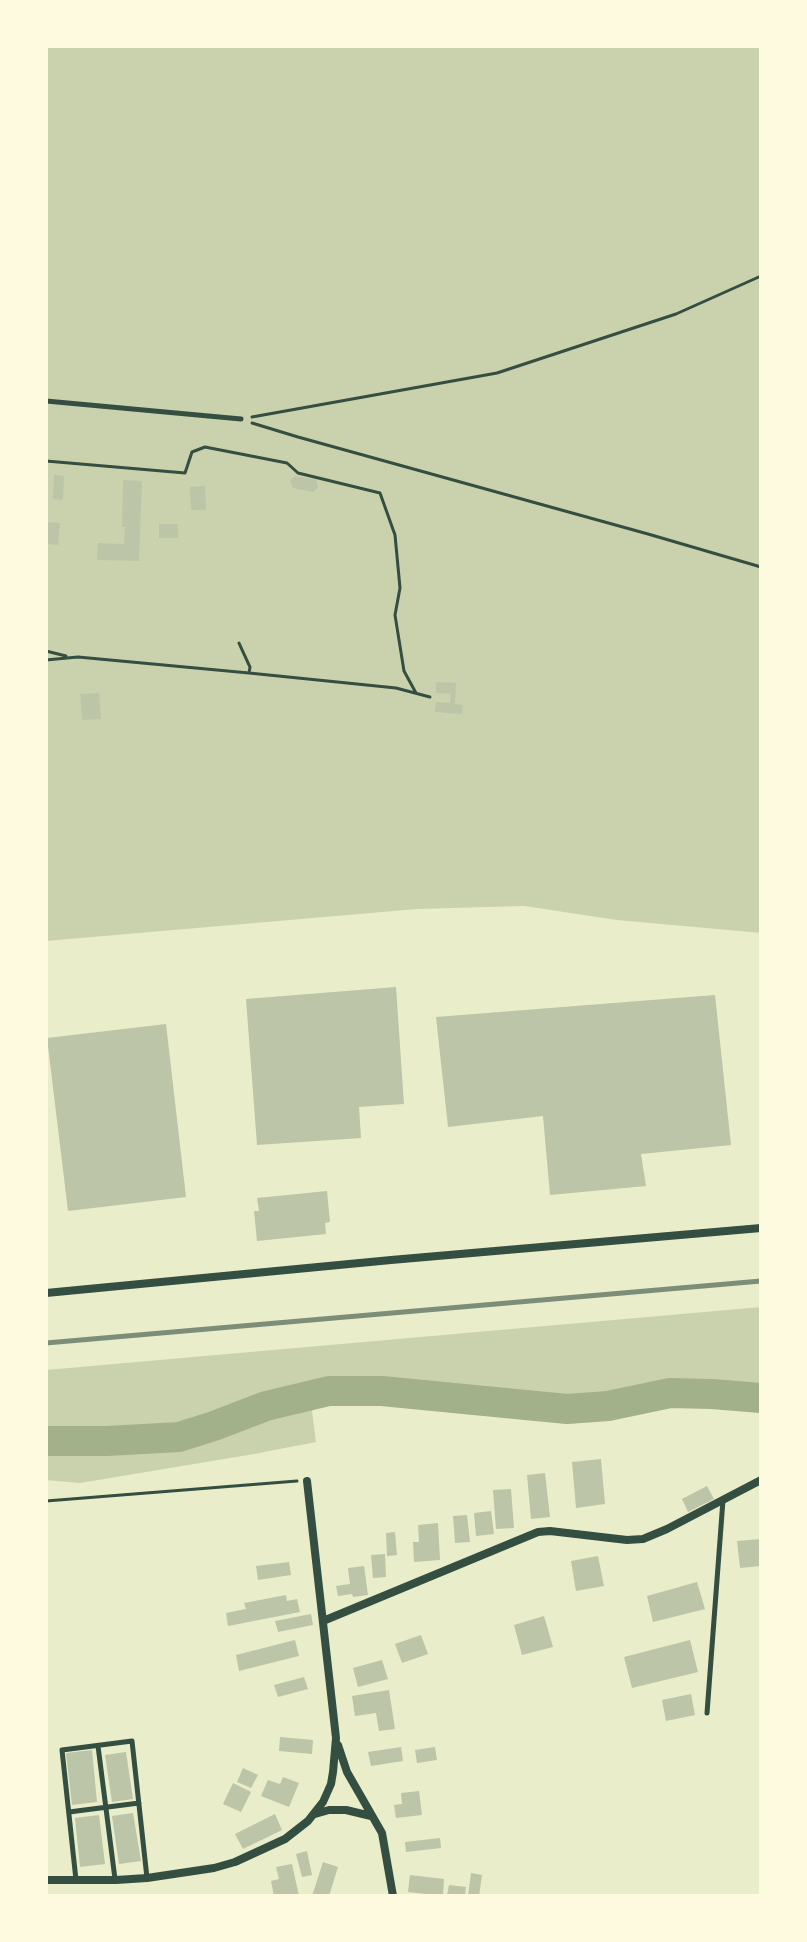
<!DOCTYPE html>
<style>
body{margin:0}
#map{position:relative;width:807px;height:1942px;overflow:hidden;background:#e9edc9;font-family:"Archivo Narrow",sans-serif}
canvas{display:block}
.frame{position:absolute;inset:0;border:48px solid #fefae0;pointer-events:none}
</style>
<div id="map">
<canvas width="807" height="1942"></canvas>
<div class="frame"></div>
</div>
<script>
const ctx = document.querySelector('canvas').getContext('2d');
ctx.lineJoin = 'round';
function paint(path, color) {
  ctx.fillStyle = color;
  ctx.fill(path, 'evenodd');
}
function shape(rows) {
  const path = new Path2D();
  for (const r of rows) {
    path.moveTo(r[0], r[1]);
    for (let i = 2; i < r.length; i += 2) path.lineTo(r[i], r[i + 1]);
  }
  return path;
}
function stroke(path, color, width, dash) {
  ctx.strokeStyle = color;
  ctx.lineWidth = width;
  ctx.lineCap = dash ? 'butt' : 'round';
  ctx.setLineDash(dash || []);
  ctx.stroke(path);
}
const green = shape([
 [46,46,761,46,761,933,617,920,524,906,417,909,46,941],
 [761,1307,761,1413,677,1402,590,1415,532,1416,373,1400,346,1400,311,1403,316,1442,254,1454,80,1483,46,1480,46,1370]
]);
const river = shape([
 [46,1441,107,1441,179,1437,214,1426,266,1406,329,1391,382,1391,567,1409,608,1406,670,1393,712,1394,761,1398]
]);
const building = shape([
 [54,475,64,476,63,500,53,499],
 [295,476,316,480,318,487,313,492,293,488,290,481],
 [123,480,142,481,139,561,97,560,98,543,124,544,125,527,122,527],
 [205,486,206,510,191,510,190,487],
 [46,522,60,523,58,545,46,544],
 [159,524,178,524,178,538,159,538],
 [436,682,456,683,455,704,463,705,462,714,435,712,436,702,450,703,451,694,436,693],
 [99,693,101,719,82,720,80,694],
 [396,987,404,1104,359,1107,361,1138,257,1145,246,999],
 [715,995,731,1145,641,1154,646,1186,550,1195,543,1116,448,1127,436,1017],
 [166,1024,186,1197,68,1211,47,1038],
 [327,1191,330,1222,325,1223,326,1234,257,1241,254,1211,259,1211,257,1198],
 [601,1459,605,1504,576,1508,572,1462],
 [545,1473,550,1517,531,1519,527,1475],
 [707,1486,714,1499,688,1512,682,1499],
 [511,1489,514,1528,496,1529,493,1490],
 [491,1511,494,1534,476,1536,474,1513],
 [467,1515,470,1542,455,1543,453,1516],
 [438,1523,440,1560,414,1562,413,1542,419,1542,418,1525],
 [395,1532,397,1555,387,1556,386,1533],
 [761,1539,761,1566,740,1568,737,1541],
 [385,1554,386,1577,373,1578,371,1555],
 [598,1556,604,1586,576,1591,571,1561],
 [289,1562,291,1575,258,1580,256,1566],
 [364,1566,368,1595,353,1597,352,1594,338,1596,336,1586,350,1584,348,1568],
 [697,1582,705,1609,653,1622,647,1596],
 [286,1595,287,1601,297,1599,300,1612,228,1626,226,1613,246,1609,244,1603],
 [311,1614,313,1625,278,1632,275,1621],
 [544,1616,553,1647,522,1655,514,1625],
 [421,1635,428,1654,402,1663,395,1644],
 [295,1640,299,1656,239,1671,236,1655],
 [690,1640,698,1672,632,1688,624,1657],
 [382,1660,388,1679,358,1687,353,1668],
 [304,1677,308,1689,278,1697,274,1685],
 [389,1690,395,1729,379,1731,376,1713,355,1716,352,1696],
 [691,1694,695,1715,666,1721,662,1700],
 [280,1737,313,1740,312,1754,279,1751],
 [401,1747,403,1761,371,1766,368,1752],
 [435,1747,437,1760,417,1763,415,1750],
 [92,1750,97,1802,72,1805,66,1753],
 [126,1752,133,1799,112,1802,105,1755],
 [243,1768,258,1775,251,1788,237,1782],
 [283,1777,299,1783,289,1807,261,1796,268,1780,280,1784],
 [233,1783,251,1792,241,1812,223,1804],
 [419,1791,422,1815,396,1818,394,1805,402,1804,401,1793],
 [133,1813,141,1861,119,1864,112,1816],
 [275,1814,282,1830,243,1849,235,1834],
 [99,1815,105,1864,80,1867,75,1818],
 [440,1838,441,1848,406,1852,405,1842],
 [307,1851,312,1875,302,1877,296,1854],
 [323,1862,338,1867,329,1896,312,1896],
 [292,1864,299,1896,274,1896,271,1881,279,1879,276,1867],
 [471,1873,482,1875,479,1896,468,1896],
 [410,1875,444,1879,443,1896,408,1892],
 [449,1885,466,1887,465,1896,447,1895]
]);
const path = shape([
 [252,417,497,373,676,314,761,276],
 [252,423,298,437,648,534,761,567],
 [46,461,185,473,192,452,205,447,287,463,298,473,380,493,395,535,400,588,395,615,404,671,416,693],
 [239,643,250,667,249,673],
 [46,651,66,656],
 [46,660,78,657,249,673,396,688,430,697],
 [46,1501,297,1481]
]);
const service = shape([
 [46,401,241,419],
 [707,1713,723,1500],
 [98,1746,115,1879],
 [69,1812,139,1803],
 [76,1880,62,1750,132,1741,147,1878]
]);
const minor = shape([
 [46,1293,391,1260,761,1228],
 [323,1621,538,1532,550,1531,627,1540,643,1539,667,1529,761,1480],
 [338,1745,347,1772,382,1833,393,1896],
 [315,1814,329,1810,346,1810,371,1816],
 [46,1880,116,1880,147,1878,214,1868,235,1862,285,1839,308,1821,323,1802,331,1784,333,1772,336,1738,307,1481]
]);
const rail = shape([
 [46,1343,761,1281]
]);
paint(green, '#cad2ad');
stroke(river, '#a3b18a', 30);
paint(building, '#bcc5a7');
stroke(path, '#344e41', 3);
stroke(service, '#344e41', 5);
stroke(minor, '#344e41', 8);
stroke(rail, '#7c8e77', 5);
</script>
